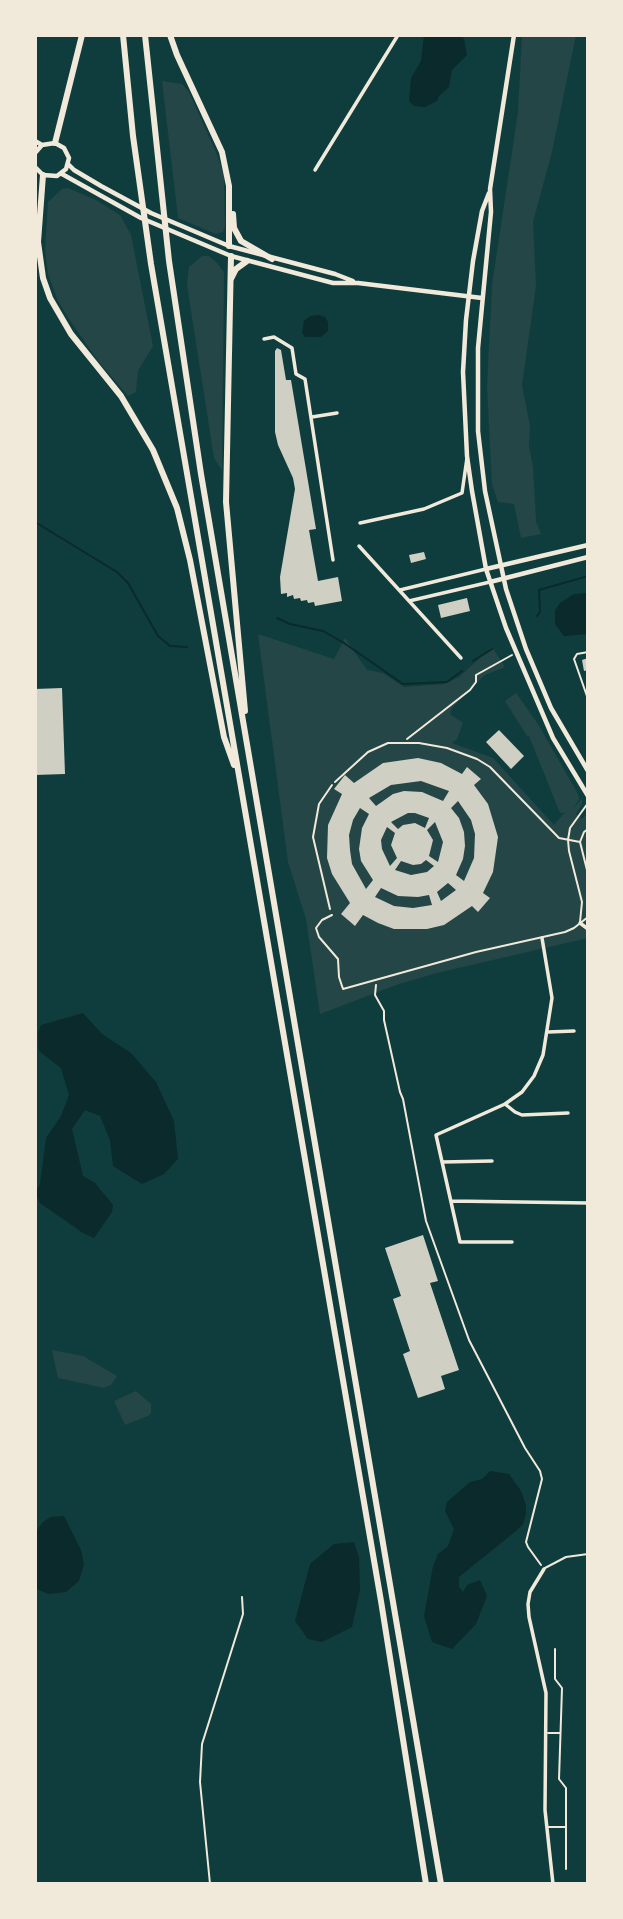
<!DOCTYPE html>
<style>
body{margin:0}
#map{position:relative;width:623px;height:1919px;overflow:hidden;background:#0f3d3e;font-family:Quicksand,sans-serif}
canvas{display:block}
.frame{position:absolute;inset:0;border:37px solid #f1e9da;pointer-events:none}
</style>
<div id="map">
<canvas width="623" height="1919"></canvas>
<div class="frame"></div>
</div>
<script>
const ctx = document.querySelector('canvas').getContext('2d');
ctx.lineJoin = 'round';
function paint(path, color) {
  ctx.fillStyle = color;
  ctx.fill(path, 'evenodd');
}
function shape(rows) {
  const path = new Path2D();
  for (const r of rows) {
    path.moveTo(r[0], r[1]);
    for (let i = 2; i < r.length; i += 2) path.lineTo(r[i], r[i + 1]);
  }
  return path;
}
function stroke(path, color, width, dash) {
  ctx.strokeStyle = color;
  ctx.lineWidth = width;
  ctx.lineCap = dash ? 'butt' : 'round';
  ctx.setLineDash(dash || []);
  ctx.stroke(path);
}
const green = shape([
 [522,35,576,35,552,152,533,222,536,286,522,385,530,426,529,446,533,467,536,521,541,534,521,538,514,504,498,502,492,484,487,386,492,285,518,112],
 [162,81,182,84,189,92,216,152,224,175,225,226,223,232,216,234,178,218],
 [68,188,96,200,120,215,131,235,153,346,138,371,136,392,128,396,98,361,69,319,58,301,48,274,45,250,48,202,62,189],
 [202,256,209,256,217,263,224,272,222,470,214,458,187,285,189,267],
 [258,634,334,659,345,638,367,670,383,673,404,687,444,684,459,677,492,647,505,667,485,675,452,708,450,714,463,723,457,739,452,743,493,758,554,825,565,812,560,813,529,736,527,736,505,701,516,693,538,724,578,794,579,800,572,809,582,799,582,804,576,814,582,819,588,813,588,938,437,973,399,984,320,1014,306,919,288,862],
 [52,1350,83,1356,117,1376,111,1385,104,1388,58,1378],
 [136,1391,151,1404,151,1413,148,1416,125,1425,114,1401]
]);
const water = shape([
 [424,35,461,35,464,39,467,55,452,70,449,87,439,96,437,101,425,107,414,106,409,101,411,78,421,61],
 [319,315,325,317,328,322,328,331,321,337,305,337,302,333,304,321,310,316],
 [588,593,588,634,564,636,555,624,555,610,560,603,574,594],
 [83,1013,102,1034,131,1053,156,1082,174,1121,178,1159,164,1174,142,1184,113,1166,110,1140,100,1116,85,1110,72,1129,83,1176,95,1183,113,1205,112,1212,94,1238,83,1233,40,1203,35,1193,40,1184,46,1138,61,1116,69,1095,61,1068,39,1051,38,1033,41,1025],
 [490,1471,509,1474,521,1491,526,1505,526,1514,523,1524,516,1531,459,1577,459,1587,463,1592,467,1585,480,1580,487,1596,476,1624,452,1649,432,1642,424,1616,433,1566,438,1554,448,1546,454,1529,445,1511,447,1502,470,1482,482,1479],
 [64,1516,81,1550,84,1564,79,1581,66,1592,48,1594,35,1588,35,1533,43,1522,51,1517],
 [354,1542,359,1557,360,1590,352,1627,322,1642,308,1639,295,1621,310,1564,334,1544]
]);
const stream = shape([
 [35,522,117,572,128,583,158,636,170,646,187,647],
 [537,616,540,612,539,590,588,576],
 [277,618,290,624,323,631,344,643,403,684,447,682,462,671],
 [473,661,492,649]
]);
const building = shape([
 [277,348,281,350,286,380,291,380,316,529,309,530,318,581,338,577,342,601,315,606,314,602,308,603,307,600,301,601,300,598,294,599,293,595,287,597,287,593,281,594,280,577,295,489,293,478,278,445,275,432,275,351],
 [424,552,426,559,411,563,409,555],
 [467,598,470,611,441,618,438,605],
 [588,658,588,670,584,671,582,660],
 [62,688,65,774,35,775,35,689],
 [499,730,524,756,511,769,486,742],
 [418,758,441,763,462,774,467,767,481,779,474,785,488,804,498,837,493,872,483,893,490,898,478,912,472,906,444,925,427,929,394,929,378,923,363,915,355,926,341,914,350,903,332,874,327,858,328,825,342,794,334,789,345,775,354,783,383,763],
 [421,781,449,791,443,801,422,792,404,791,393,794,376,806,369,798,391,785],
 [458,801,471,820,475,834,474,858,464,881,456,875,463,859,465,846,464,832,459,818,451,808],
 [360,808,369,814,362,828,359,849,361,861,373,880,366,889,352,864,350,850,349,835,353,820],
 [408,813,415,813,429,818,425,828,415,823,403,825,398,829,391,822],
 [435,822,443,842,438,862,429,856,433,840,427,830],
 [387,827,395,833,391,845,397,858,390,866,382,849,381,840],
 [426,860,434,866,427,872,411,875,395,870,401,861,413,865,421,864],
 [448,883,456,890,441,901,437,892],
 [381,888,398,896,418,897,429,895,432,905,413,908,394,906,375,897],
 [423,1235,438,1281,430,1283,459,1370,441,1376,445,1389,418,1398,403,1354,410,1351,393,1299,401,1296,385,1248]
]);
const path = shape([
 [407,739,470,690,476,682,476,675,512,655],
 [330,909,313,837,319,804,332,785],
 [376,985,375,995,384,1011,384,1020,400,1092,403,1099,426,1221,469,1340,525,1448,540,1471,542,1479,526,1542,528,1547,541,1565]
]);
const service = shape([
 [588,652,577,654,574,659,588,699],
 [335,782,368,752,388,743,419,743,447,748,477,759,490,767,559,838,580,842],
 [588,829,584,832,580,842,588,874],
 [332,915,322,920,316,928,319,937,338,959,339,977,343,989,476,952,565,932,574,928,588,917],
 [580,922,582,902,569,851,568,840,570,828,588,803],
 [545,1568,566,1557,588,1554],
 [555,1649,555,1679,562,1688,559,1779,566,1788,566,1869],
 [548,1733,560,1733],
 [547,1827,566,1827],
 [210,1884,200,1782,202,1744,243,1614,242,1597]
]);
const minor = shape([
 [315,170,398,35],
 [264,339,274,337,292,348,296,374,305,379,333,560],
 [312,417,337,413],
 [360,523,424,509,462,493,467,458],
 [359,546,461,658],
 [400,590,486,569],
 [409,601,490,582],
 [580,923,588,929],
 [548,1032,574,1031],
 [505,1104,515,1112,522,1115,568,1113],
 [442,1162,492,1161],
 [451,1201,588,1203],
 [512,1242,460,1242,436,1135,505,1104,522,1092,534,1076,543,1055,552,998,542,938],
 [544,1569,530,1592,528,1604,529,1617,546,1693,545,1810,553,1884]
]);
const tertiary = shape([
 [35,141,42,145],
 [35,153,42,145,55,143,64,148,69,158,66,169,57,176,43,175,35,167],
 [68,164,74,170,101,186,151,213,229,246,335,274,353,281],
 [62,174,141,218,231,256,333,283,358,283,482,298],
 [486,569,588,545],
 [490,582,588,557]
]);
const secondary = shape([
 [514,35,490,189,491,212,478,348,478,431,485,491,506,589,526,649,551,708,588,771],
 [489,193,482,211,473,261,466,320,463,372,467,456,472,491,486,569,506,628,553,738,588,796]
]);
const motorway = shape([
 [123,35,133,136,151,264,381,1601,426,1884],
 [145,35,169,261,201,474,441,1884],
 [170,35,177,55,222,152,229,186,229,246],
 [55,143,82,35],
 [43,175,38,242,43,278,50,298,71,334,121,396,153,450,177,508,190,560,224,737,234,765],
 [233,214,234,228,241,241,272,259],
 [231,256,226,502,245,711],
 [231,279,236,269,247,261]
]);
paint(green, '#244646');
paint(water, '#0a2a2b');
stroke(stream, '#0a2a2b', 2);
paint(building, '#cfcfc3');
stroke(path, '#f1e9da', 2);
stroke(service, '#f1e9da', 2);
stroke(minor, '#f1e9da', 3.5);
stroke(tertiary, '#f1e9da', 4.5);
stroke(secondary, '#f1e9da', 4.5);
stroke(motorway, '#f1e9da', 6);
</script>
